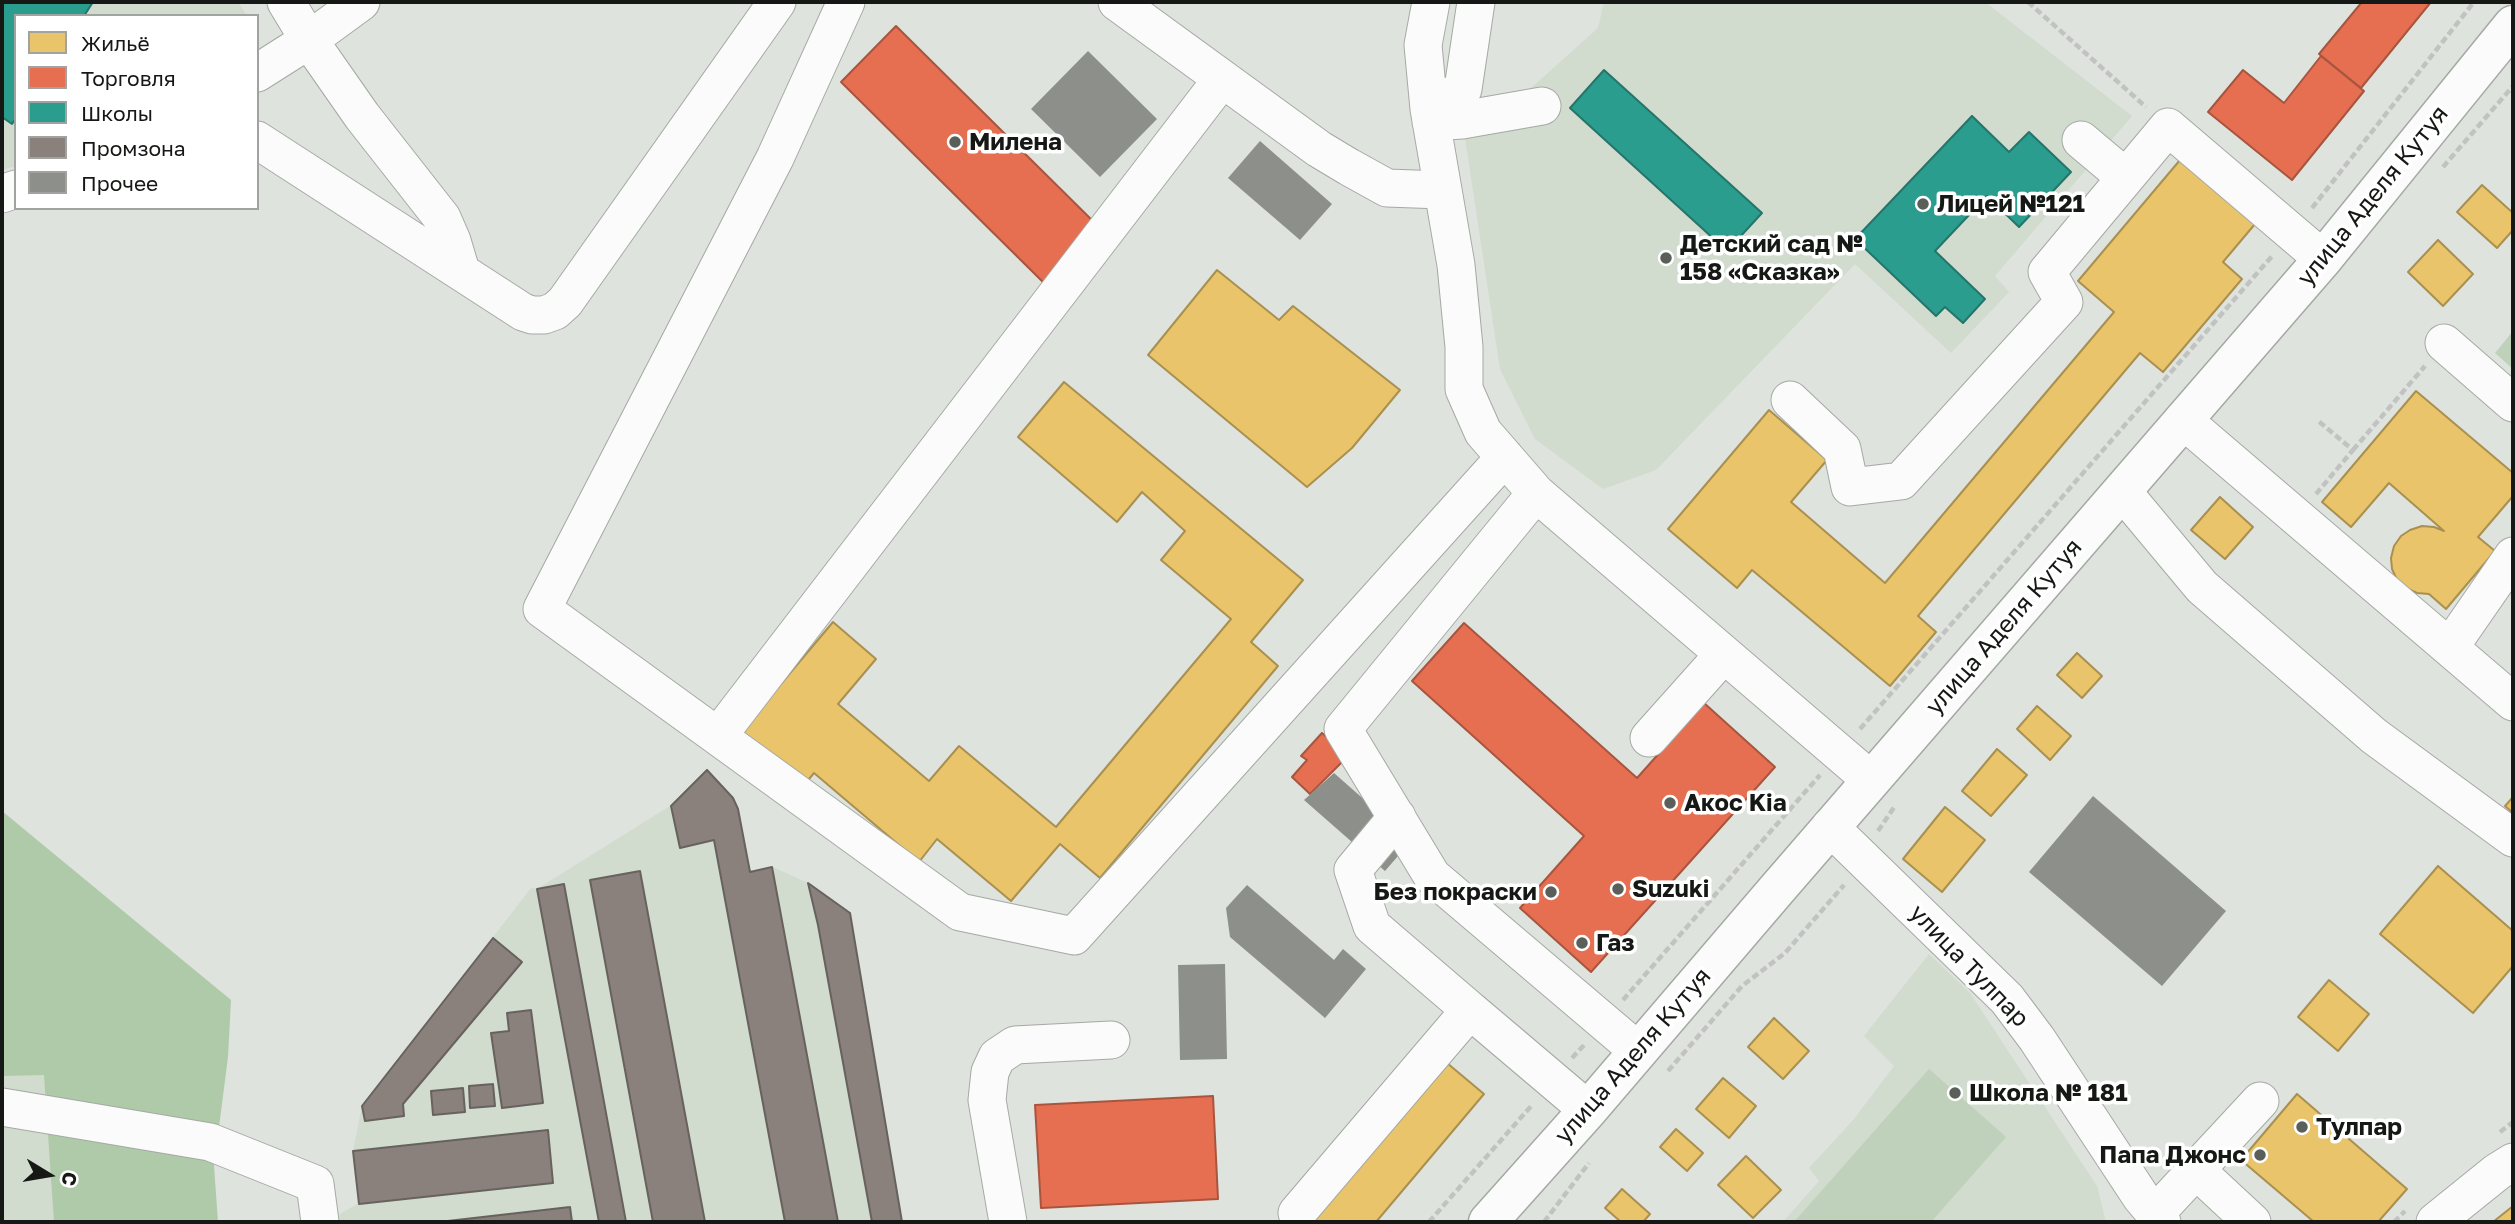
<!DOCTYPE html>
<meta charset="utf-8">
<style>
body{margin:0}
#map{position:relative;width:2515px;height:1224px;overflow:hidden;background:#dee3dd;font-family:"Golos Text",sans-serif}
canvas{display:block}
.frame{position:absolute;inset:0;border:4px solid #151814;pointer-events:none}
.legend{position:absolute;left:14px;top:14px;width:245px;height:196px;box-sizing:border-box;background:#fff;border:2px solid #a1a3a1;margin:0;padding:9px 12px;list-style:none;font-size:21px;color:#151814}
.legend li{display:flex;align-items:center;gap:14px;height:35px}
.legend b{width:35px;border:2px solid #a1a3a1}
.north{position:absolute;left:14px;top:1140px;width:70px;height:70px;-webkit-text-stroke:5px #fff;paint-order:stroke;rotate:101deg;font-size:19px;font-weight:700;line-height:28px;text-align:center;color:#151814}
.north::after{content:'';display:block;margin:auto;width:24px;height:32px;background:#151814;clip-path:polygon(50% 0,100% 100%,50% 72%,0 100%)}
</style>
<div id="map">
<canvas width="2515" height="1224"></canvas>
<div class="frame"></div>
<ul class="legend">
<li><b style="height:19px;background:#e9c46a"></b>Жильё</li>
<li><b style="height:19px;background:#e76f51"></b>Торговля</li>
<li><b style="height:19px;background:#2a9d8f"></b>Школы</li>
<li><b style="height:19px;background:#8a817c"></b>Промзона</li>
<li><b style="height:19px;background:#8c8f8a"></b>Прочее</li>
</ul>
<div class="north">С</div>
</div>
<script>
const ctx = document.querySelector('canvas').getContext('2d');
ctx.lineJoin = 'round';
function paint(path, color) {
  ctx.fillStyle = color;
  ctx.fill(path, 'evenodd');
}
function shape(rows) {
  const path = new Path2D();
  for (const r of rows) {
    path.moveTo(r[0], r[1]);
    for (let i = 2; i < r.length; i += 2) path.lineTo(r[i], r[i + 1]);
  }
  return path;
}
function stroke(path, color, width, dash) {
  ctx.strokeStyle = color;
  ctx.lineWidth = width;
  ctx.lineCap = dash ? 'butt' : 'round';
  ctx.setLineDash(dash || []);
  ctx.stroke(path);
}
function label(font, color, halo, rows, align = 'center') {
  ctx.font = font + ' "Golos Text",sans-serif';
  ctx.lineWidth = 7;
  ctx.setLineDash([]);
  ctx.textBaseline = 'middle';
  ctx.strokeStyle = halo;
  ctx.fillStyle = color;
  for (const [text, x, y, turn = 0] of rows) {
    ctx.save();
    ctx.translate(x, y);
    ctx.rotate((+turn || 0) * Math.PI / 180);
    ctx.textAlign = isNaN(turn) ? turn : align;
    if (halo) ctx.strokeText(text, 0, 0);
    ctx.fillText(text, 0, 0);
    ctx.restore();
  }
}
const built = shape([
 [2,2,238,2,247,16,16,16,16,166,2,170],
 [1604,2,1985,2,2132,116,1995,276,2009,292,1951,353,1855,264,1656,470,1603,489,1535,439,1500,369,1460,105,1530,89,1598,28],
 [707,770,733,798,738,809,750,871,773,867,808,883,850,913,902,1222,338,1222,340,1214,359,1203,353,1151,362,1106,531,888,537,889,670,806],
 [1929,954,1970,993,2097,1186,2106,1222,1783,1222,1819,1181,1809,1168,1854,1119,1894,1066,1864,1036],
 [2,1020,190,1222,2,1222]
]);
const green = shape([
 [2513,331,2513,369,2495,353],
 [1929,1069,2006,1137,1931,1222,1794,1222]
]);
const forest = shape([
 [2,811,231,1000,228,1057,214,1166,218,1222,54,1222,44,1075,2,1076]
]);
const homes = shape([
 [2180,160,2255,224,2223,262,2242,279,2163,372,2140,353,1918,616,1936,632,1890,686,1752,570,1737,588,1668,529,1769,410,1827,460,1791,502,1885,583,2114,312,2078,281,2180,160],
 [2482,185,2513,213,2513,230,2497,248,2457,212,2482,185],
 [2438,240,2473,274,2443,306,2408,272,2438,240],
 [1217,270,1279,320,1293,306,1400,390,1352,448,1307,487,1148,355,1217,270],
 [1064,382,1303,580,1251,642,1278,666,1100,878,1060,844,1011,901,937,839,919,862,814,773,800,790,737,736,833,622,876,659,838,704,929,781,959,746,1056,827,1231,619,1161,560,1185,531,1142,492,1117,522,1018,437,1064,382],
 [2416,391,2513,473,2513,496,2478,537,2495,551,2446,609,2429,594,2417,593,2406,588,2397,580,2392,569,2391,558,2394,546,2401,536,2410,530,2422,526,2434,527,2444,531,2389,483,2351,527,2322,502,2416,391],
 [2220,497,2253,527,2225,559,2191,530,2220,497],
 [2077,653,2102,676,2082,698,2057,675,2077,653],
 [2037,706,2071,736,2050,760,2017,729,2037,706],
 [1997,749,2027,775,1991,816,1962,791,1997,749],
 [2513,797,2513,813,2505,806,2513,797],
 [1945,807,1985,840,1942,892,1903,859,1945,807],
 [2438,866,2513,931,2513,966,2473,1013,2380,934,2438,866],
 [2329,980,2369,1014,2338,1051,2298,1017,2329,980],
 [1774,1018,1809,1051,1783,1079,1748,1047,1774,1018],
 [1447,1063,1484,1094,1376,1222,1313,1222,1447,1063],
 [1723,1078,1756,1106,1729,1138,1696,1109,1723,1078],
 [2297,1094,2407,1189,2378,1222,2314,1222,2241,1160,2297,1094],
 [1676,1129,1703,1153,1687,1171,1660,1147,1676,1129],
 [1746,1156,1781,1190,1753,1218,1718,1185,1746,1156],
 [1622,1189,1650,1214,1643,1222,1621,1222,1605,1208,1622,1189],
 [2513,1206,2513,1222,2493,1222,2513,1206]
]);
const shops = shape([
 [2362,2,2431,2,2361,88,2319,54,2362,2],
 [896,26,1107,235,1052,291,841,82,896,26],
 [2321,56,2364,91,2292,180,2208,112,2243,70,2284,103,2321,56],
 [1464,623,1637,778,1704,703,1775,767,1591,972,1520,908,1584,836,1412,681,1464,623],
 [1322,733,1348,756,1310,794,1292,777,1307,760,1301,756,1322,733],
 [1213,1096,1218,1199,1041,1208,1035,1105,1213,1096]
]);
const schools = shape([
 [2,2,93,2,84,16,16,16,16,118,12,124,2,117,2,2],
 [1604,70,1762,213,1727,251,1570,108,1604,70],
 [1972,116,2009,152,2029,132,2071,172,2019,227,1987,196,1935,251,1985,299,1963,323,1945,307,1936,316,1855,239,1972,116]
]);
const industry = shape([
 [707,770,733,798,738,809,750,872,772,867,838,1222,785,1222,714,840,680,848,671,806,707,770],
 [640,871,705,1222,653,1222,590,880,640,871],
 [808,883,850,913,902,1222,872,1222,818,925,808,883],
 [564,884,626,1222,599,1222,537,889,564,884],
 [493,938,522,962,403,1104,404,1116,365,1121,362,1106,493,938],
 [531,1010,543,1103,502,1108,491,1033,509,1031,507,1013,531,1010],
 [493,1084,495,1106,470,1108,469,1086,493,1084],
 [463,1088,465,1112,433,1115,431,1091,463,1088],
 [548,1130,553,1183,359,1204,353,1151,548,1130],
 [570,1207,572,1222,439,1222,570,1207]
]);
const building = shape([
 [1088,51,1157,119,1100,177,1031,109],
 [1260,141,1332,204,1300,240,1228,178],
 [1334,773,1411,841,1385,871,1304,800],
 [2093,796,2226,911,2162,986,2029,872],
 [1247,885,1334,960,1343,949,1366,969,1325,1018,1230,937,1226,908],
 [1225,964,1227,1059,1180,1060,1178,965]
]);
const path = shape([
 [2028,2,2146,107],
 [2443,167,2513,86],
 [2312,208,2474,2],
 [2353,450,2425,366],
 [2316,494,2353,450,2317,420],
 [1860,729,2273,255],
 [1878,831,1895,806],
 [1623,1000,1820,775],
 [1572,1058,1585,1044],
 [1668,1071,1742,986,1785,953,1844,885],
 [2500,1132,2513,1122],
 [1429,1222,1532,1105],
 [1544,1222,1589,1163],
 [2394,1222,2405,1211]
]);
const minor = shape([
 [286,2,309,40,362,116,442,218,452,241,461,271],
 [846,2,775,158,542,609,960,912,1074,936,1505,457],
 [1117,2,1319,149,1349,167,1387,188,1442,190],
 [1431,2,1423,45,1429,109,1456,265,1464,347,1464,389,1483,432,1536,493,1871,780],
 [257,73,309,40,361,2],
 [1429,109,1463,89,1476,2],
 [1431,122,1462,120,1542,106],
 [257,140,523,312,532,315,544,315,555,311,565,302,777,2],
 [2081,140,2125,177],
 [2,194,16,189],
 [2444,343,2513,403],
 [1790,400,1842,449,1850,487,1901,481,2064,302,2047,272,2168,127,2323,259],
 [2183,420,2513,702],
 [2122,491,2202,587,2374,736,2513,838],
 [1536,493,1343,729,1432,876,1637,1050],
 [2450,647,2513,556],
 [718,736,1222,79],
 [1649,738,1724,654],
 [1397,817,1353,870,1372,926,1470,1010],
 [1830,827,2007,999,2037,1039,2141,1197,2162,1222],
 [2,1107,210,1142,315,1184,320,1222],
 [2196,1170,2252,1222],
 [1297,1213,1470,1010,1588,1110],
 [2155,1214,2260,1101],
 [1008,1222,987,1100,990,1072,997,1057,1015,1045,1111,1040],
 [2435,1222,2497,1172,2513,1162]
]);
const major = shape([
 [1488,1222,1588,1110,1778,888,2323,259,2513,25]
]);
const markers = [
 [955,142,7,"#5b5f5a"],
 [1923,204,7,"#5b5f5a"],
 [1666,258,7,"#5b5f5a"],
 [1670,803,7,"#5b5f5a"],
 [1618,889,7,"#5b5f5a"],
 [1551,892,7,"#5b5f5a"],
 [1582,943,7,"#5b5f5a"],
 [1955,1093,7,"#5b5f5a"],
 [2302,1127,7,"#5b5f5a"],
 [2260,1155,7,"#5b5f5a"]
];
const poiNames = [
 ["Милена",969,142],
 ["Лицей №121",1937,204],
 ["Детский сад №",1680,244],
 ["158 «Сказка»",1680,272],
 ["Акос Kia",1684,803],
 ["Suzuki",1632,889],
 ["Без покраски",1537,892,"right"],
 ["Газ",1596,943],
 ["Школа № 181",1969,1093],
 ["Тулпар",2316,1127],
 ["Папа Джонс",2246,1155,"right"]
];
const streetNames = [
 ["улица Аделя Кутуя",2373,196,-51],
 ["улица Аделя Кутуя",2004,627,-49],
 ["улица Тулпар",1969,966,46],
 ["улица Аделя Кутуя",1633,1056,-49]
];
paint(built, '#d1dbce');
paint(green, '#bfd1ba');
paint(forest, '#afcaa8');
paint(homes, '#e9c46a');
stroke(homes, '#a99050', 2);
paint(shops, '#e76f51');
stroke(shops, '#a8553f', 2);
paint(schools, '#2a9d8f');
stroke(schools, '#24756a', 2);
paint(industry, '#8a817c');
stroke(industry, '#67625d', 2);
paint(building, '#8c8f8a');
stroke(minor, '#a5a9a4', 39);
stroke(major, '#a5a9a4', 41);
stroke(path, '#c1c2c1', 4.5, [7, 3.5]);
stroke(minor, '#fafbfa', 37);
stroke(major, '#fafbfa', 38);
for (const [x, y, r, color] of markers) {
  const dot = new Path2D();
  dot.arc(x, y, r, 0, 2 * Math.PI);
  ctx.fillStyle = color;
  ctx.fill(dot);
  stroke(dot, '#fff', 2.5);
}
label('bold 24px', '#151814', '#fff', poiNames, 'left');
label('24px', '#151814', '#fff', streetNames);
</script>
